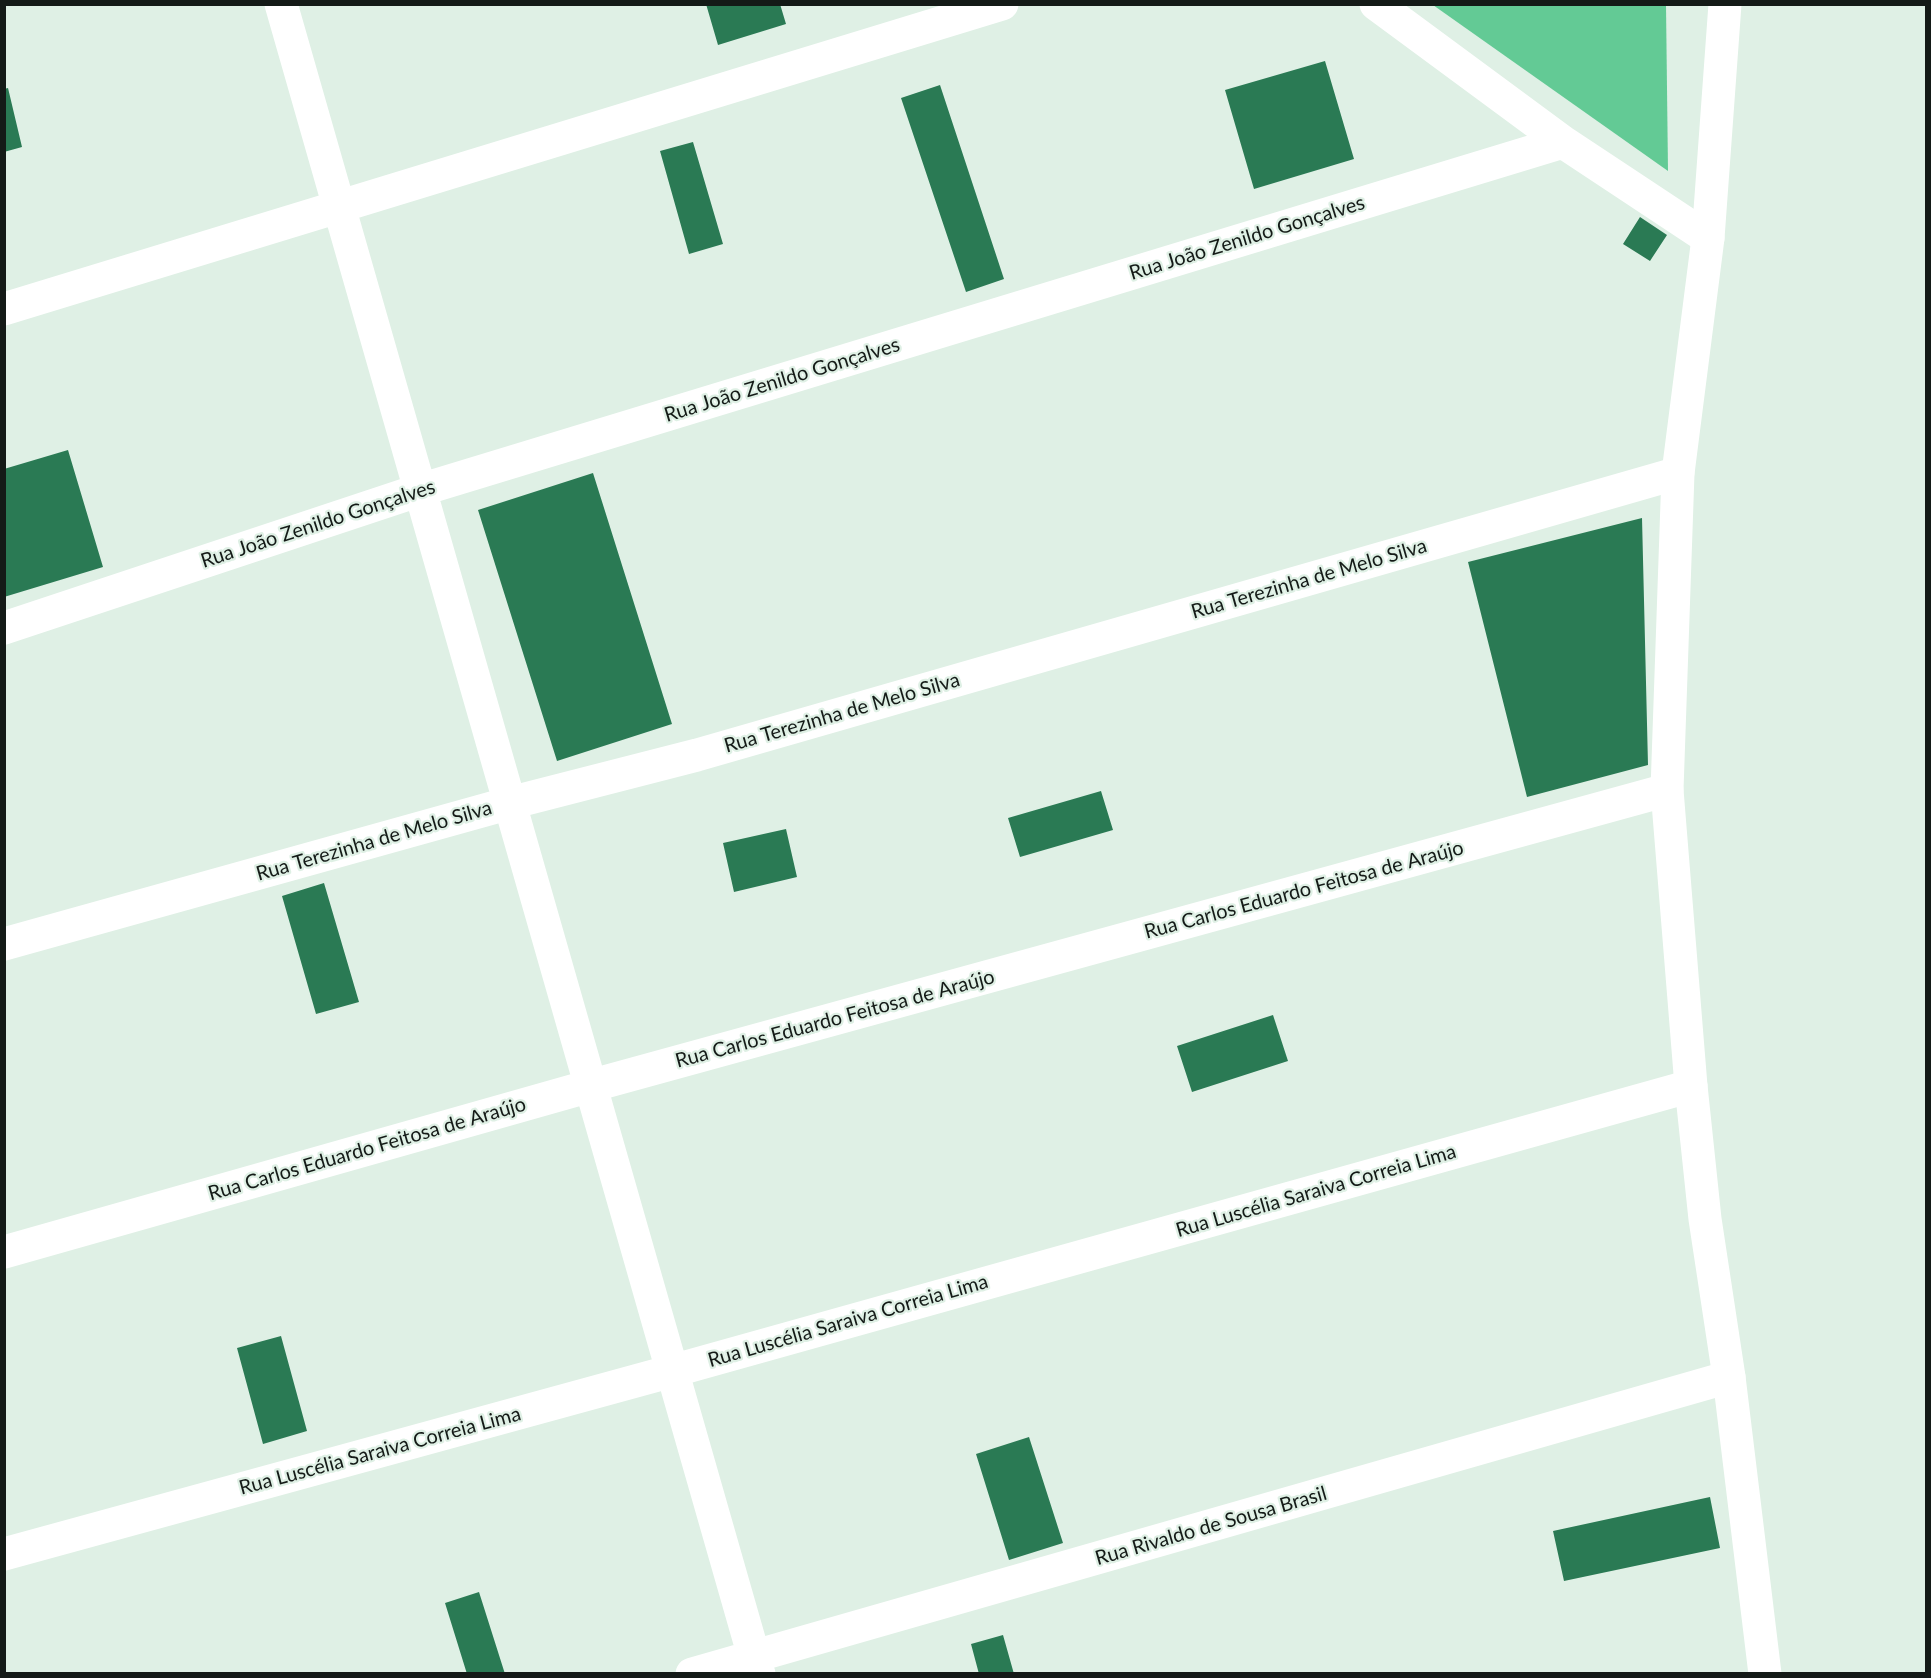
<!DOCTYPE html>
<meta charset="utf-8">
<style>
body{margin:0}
#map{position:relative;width:1931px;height:1678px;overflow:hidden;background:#dff0e5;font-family:Lato,sans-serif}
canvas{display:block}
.frame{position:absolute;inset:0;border:6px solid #141a17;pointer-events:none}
</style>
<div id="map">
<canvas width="1931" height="1678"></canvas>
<div class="frame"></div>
</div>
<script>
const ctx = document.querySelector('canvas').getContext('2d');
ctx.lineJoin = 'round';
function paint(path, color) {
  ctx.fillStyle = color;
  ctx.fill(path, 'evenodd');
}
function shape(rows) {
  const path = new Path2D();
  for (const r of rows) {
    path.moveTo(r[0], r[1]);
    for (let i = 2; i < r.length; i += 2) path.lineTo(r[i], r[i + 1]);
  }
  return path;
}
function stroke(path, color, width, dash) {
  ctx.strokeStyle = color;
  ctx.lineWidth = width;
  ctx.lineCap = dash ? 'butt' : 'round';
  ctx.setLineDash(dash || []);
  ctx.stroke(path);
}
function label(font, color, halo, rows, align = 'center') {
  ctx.font = font + ' Lato,sans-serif';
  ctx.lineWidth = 4.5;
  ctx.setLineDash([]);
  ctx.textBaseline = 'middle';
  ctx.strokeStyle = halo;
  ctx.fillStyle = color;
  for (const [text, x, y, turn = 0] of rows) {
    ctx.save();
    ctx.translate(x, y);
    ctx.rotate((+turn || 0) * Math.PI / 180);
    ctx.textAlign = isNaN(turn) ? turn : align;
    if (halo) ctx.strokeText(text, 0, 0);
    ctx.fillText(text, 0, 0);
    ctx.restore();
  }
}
const forest = shape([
 [1433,5,1666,5,1668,171]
]);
const building = shape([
 [706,4,780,4,786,24,718,45],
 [1325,61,1354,159,1254,189,1225,90],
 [940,85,1004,279,966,292,901,98],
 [8,88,22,147,4,152,4,89],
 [693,142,723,244,689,254,660,151],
 [1640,217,1667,235,1650,261,1623,244],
 [68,450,103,567,4,597,4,469],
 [593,473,672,724,557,761,478,510],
 [1642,518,1648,765,1527,797,1468,562],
 [1101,791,1113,830,1020,857,1008,818],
 [786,829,797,877,734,892,723,843],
 [324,883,359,1002,316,1014,282,896],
 [1273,1015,1288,1061,1192,1092,1177,1046],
 [281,1336,307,1431,263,1444,237,1348],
 [1029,1437,1063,1543,1009,1560,976,1454],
 [1710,1497,1720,1548,1564,1581,1553,1531],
 [479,1592,505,1674,467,1674,445,1603],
 [1003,1635,1014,1674,979,1674,971,1644]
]);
const street = shape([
 [281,4,759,1674],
 [1376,4,1563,142,1708,238],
 [4,309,1002,4],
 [4,628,420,490,1563,142],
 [4,944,510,803,697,755,1678,473],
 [4,1252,590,1086,1667,790],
 [4,1554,672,1371,1691,1086],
 [692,1674,1729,1377]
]);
const secondary = shape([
 [1725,4,1708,238,1678,473,1667,790,1691,1086,1705,1219,1729,1377,1765,1674]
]);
const streetNames = [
 ["Rua João Zenildo Gonçalves",1247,238,-17],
 ["Rua João Zenildo Gonçalves",782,380,-17],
 ["Rua João Zenildo Gonçalves",318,524,-18],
 ["Rua Terezinha de Melo Silva",1309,579,-16],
 ["Rua Terezinha de Melo Silva",842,713,-16],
 ["Rua Terezinha de Melo Silva",374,841,-16],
 ["Rua Carlos Eduardo Feitosa de Araújo",1304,890,-15],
 ["Rua Carlos Eduardo Feitosa de Araújo",835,1019,-15],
 ["Rua Carlos Eduardo Feitosa de Araújo",367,1149,-16],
 ["Rua Luscélia Saraiva Correia Lima",1316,1191,-16],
 ["Rua Luscélia Saraiva Correia Lima",848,1321,-16],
 ["Rua Luscélia Saraiva Correia Lima",380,1451,-15],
 ["Rua Rivaldo de Sousa Brasil",1211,1526,-16]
];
paint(forest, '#63ca95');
paint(building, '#2a7a54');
stroke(street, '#fff', 33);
stroke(secondary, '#fff', 33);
label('20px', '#141a17', '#dff0e5', streetNames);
</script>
